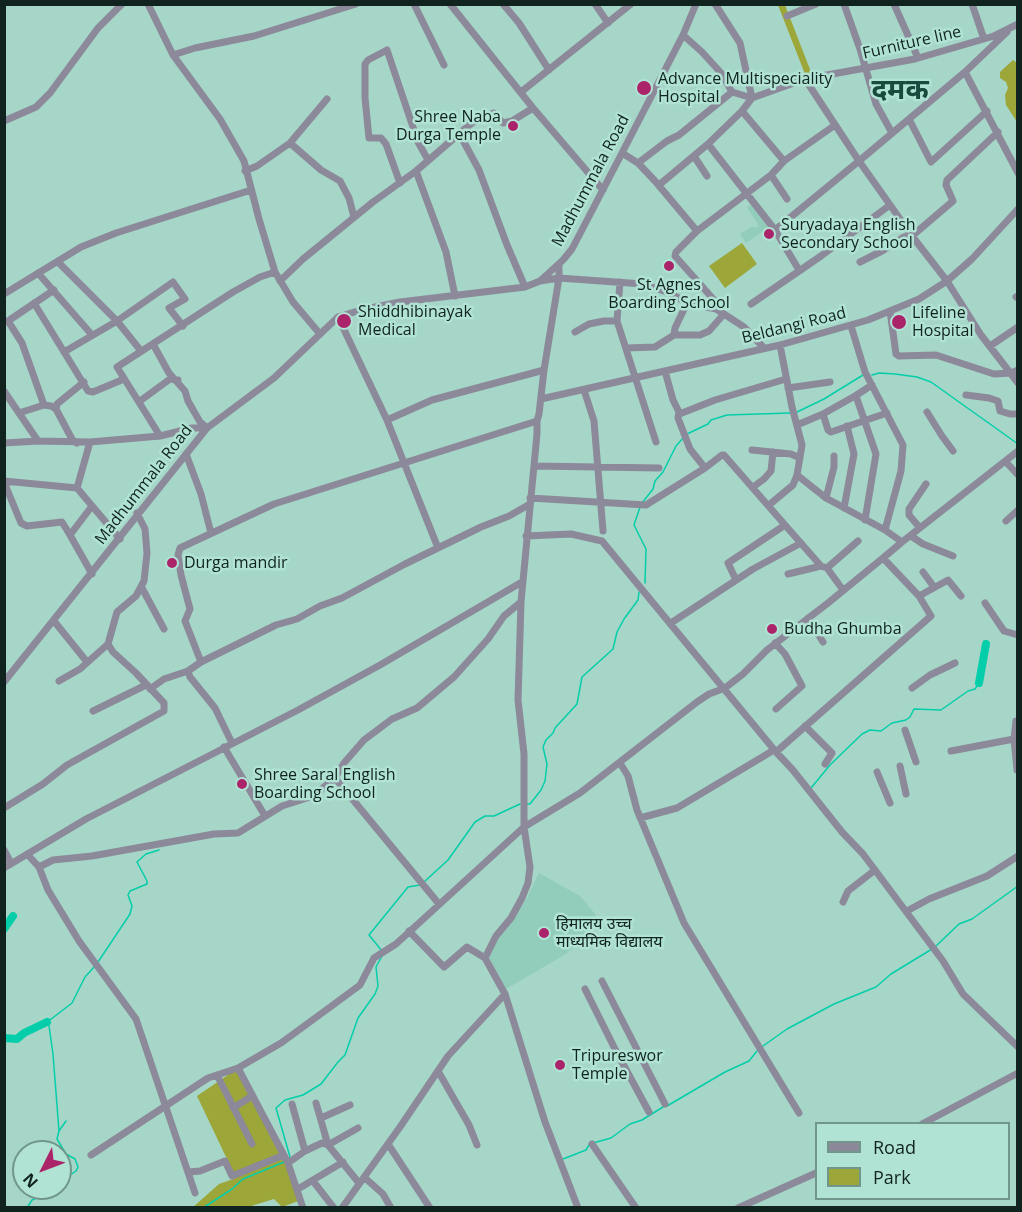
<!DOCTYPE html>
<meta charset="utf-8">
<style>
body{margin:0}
#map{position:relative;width:1022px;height:1212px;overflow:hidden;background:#a5d6c7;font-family:"Open Sans",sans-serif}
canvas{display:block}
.frame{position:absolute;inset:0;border:6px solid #10231e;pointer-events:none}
.legend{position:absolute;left:815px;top:1122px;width:195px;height:78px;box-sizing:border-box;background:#b1e3d4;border:2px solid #71968b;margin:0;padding:8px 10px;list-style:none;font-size:18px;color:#10231e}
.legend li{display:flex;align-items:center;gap:12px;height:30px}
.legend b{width:30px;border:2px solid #71968b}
.north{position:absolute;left:12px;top:1140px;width:60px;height:60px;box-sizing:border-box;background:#b1e3d4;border:2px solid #71968b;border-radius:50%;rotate:228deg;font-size:16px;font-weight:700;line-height:24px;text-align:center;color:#10231e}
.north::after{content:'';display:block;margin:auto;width:21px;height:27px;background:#ab246a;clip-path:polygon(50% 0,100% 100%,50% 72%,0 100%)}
</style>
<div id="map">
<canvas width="1022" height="1212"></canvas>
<div class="frame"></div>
<ul class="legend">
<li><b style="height:8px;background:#8c899a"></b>Road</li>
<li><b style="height:16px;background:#9da639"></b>Park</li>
</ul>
<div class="north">N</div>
</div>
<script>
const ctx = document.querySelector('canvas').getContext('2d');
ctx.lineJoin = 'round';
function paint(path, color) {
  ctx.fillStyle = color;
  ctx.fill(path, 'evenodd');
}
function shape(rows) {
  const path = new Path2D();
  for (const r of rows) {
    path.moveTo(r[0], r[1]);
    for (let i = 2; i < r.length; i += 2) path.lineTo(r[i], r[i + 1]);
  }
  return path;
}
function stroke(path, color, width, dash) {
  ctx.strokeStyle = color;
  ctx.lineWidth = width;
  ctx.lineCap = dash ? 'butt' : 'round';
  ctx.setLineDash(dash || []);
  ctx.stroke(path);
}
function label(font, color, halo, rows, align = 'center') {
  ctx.font = font + ' "Open Sans","Noto Sans Devanagari",sans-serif';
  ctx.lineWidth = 5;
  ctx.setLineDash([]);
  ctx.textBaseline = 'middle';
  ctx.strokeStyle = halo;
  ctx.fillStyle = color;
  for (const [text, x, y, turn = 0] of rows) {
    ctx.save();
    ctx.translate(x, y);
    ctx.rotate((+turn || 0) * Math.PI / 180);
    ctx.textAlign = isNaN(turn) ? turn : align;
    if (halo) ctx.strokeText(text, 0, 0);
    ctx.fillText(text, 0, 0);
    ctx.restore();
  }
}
const built = shape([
 [753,203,769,227,746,243,740,234,753,226,754,228,759,226,747,207],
 [539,873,580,896,596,915,583,939,566,954,506,989,489,957,497,938,511,922,527,898]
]);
const green = shape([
 [778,5,785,5,811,72,805,74],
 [1013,60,1017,63,1017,122,1006,105,1005,95,1008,88,1006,82,1000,78,1000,72],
 [742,243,757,264,725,288,709,266],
 [238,1068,288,1163,301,1200,282,1207,274,1199,248,1207,192,1208,219,1184,236,1178,197,1096]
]);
const stream = shape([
 [872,375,879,373,895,374,917,377,931,382,1018,444],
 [797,412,824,399,863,375],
 [687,434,708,424,711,420,727,415,790,413],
 [642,503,653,489,655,481,663,472,676,446,684,437],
 [640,507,634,525,646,549,645,583],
 [811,788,830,765,862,734,870,730,881,731,892,723,906,720,910,717,914,709,941,710,968,691,975,689,979,683],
 [527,804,530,804,541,790,545,781,547,764,543,747,546,740,553,733,555,728,577,704,582,677,613,649,617,632,624,619,638,600,639,592],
 [424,882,448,860,475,822,485,816,494,816,520,804],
 [936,946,959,924,972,919,1018,886],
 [382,951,369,935,408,887,420,885],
 [98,962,130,914,132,906,128,895,130,891,147,884,147,881,137,862,146,854,159,850],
 [763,1046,787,1029,834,1004,876,987,891,974,932,949],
 [667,1106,725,1072,749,1061,757,1051],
 [59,1131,53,1054,49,1026,46,1023,72,1003,85,977,95,966],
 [593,1143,611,1138,630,1124,642,1120,663,1107],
 [290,1157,276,1108,285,1100,303,1095,321,1084,338,1062,345,1055,358,1018,375,994,378,986,376,967,382,956],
 [563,1159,586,1150,589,1145],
 [60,1179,66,1178,76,1171,78,1167,75,1159,66,1154,57,1139,59,1131,66,1121],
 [27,1208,32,1200,39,1197,42,1188],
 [203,1208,232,1189,243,1179,284,1162],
 [756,1208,758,1207]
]);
const river = shape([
 [979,683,986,644],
 [4,929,13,916],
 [4,1038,17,1039,24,1033,47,1022]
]);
const minor = shape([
 [148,4,173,55,220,119,244,161,259,219,275,272,293,302,320,334],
 [414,4,444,65],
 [450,4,533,108,603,190],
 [503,4,519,23,549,70],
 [595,4,608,23],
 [844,4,860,49,876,104,892,133],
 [894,4,918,58],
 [972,4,984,39],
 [787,16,816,4],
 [1007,32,965,72,1018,173],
 [683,35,702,52,722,74,732,92,752,98,805,79],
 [173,55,195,48,254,36,356,4],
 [965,72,859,161,805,79,915,59,994,36,1018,24],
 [521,92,631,4],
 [742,111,784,161],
 [909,119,931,162,987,111],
 [4,121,36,107,50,93,98,28,122,4],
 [459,133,479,170,507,245,525,287],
 [290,143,321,170,340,181,349,198,354,217],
 [708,144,775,230,799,270],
 [622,153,638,163,655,181,697,231],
 [694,156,707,176],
 [638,163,667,141,679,135,732,92],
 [245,171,257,166,290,143,327,99],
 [416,171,446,252,455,296],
 [771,175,787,199],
 [400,183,386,144,381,138,369,138,365,98,365,64,368,60,387,50,418,142,428,160],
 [659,185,708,144,742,111,752,98,740,43,715,4],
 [775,230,859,161,912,236,947,281,981,335,1018,383],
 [58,262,117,321,141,351],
 [860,262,882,251,904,237,912,236,953,201,946,185,947,180,998,132],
 [559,264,559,278,544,370,539,414,537,421,537,434,521,602,518,700,524,754,524,827,530,867,528,883,522,898,511,918,496,936,485,958,505,994,545,1122,578,1208],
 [38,273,92,335],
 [280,281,303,259,373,202,416,171,473,122,494,113,503,123,512,121,533,108],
 [540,281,559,278,643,284,670,293,687,303,716,309,724,314,744,327,764,348],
 [620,282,617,321,656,442],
 [4,294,81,247,116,233,251,190],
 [1016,297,1018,296],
 [34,303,88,391,93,392,124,379],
 [751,304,821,256,890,205],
 [716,309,715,301,675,256,676,252,697,231,771,175,784,161,835,125],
 [890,311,896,354,899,356,936,355,994,374,1011,373,1018,370],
 [338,317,387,420,438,548],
 [851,326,865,372,903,445,901,471,885,530,902,542,1018,451],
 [575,332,589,324,604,321,617,321],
 [674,335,700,335,709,331,724,314],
 [780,345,792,407,802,445,797,475,826,498,885,530],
 [990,346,1018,327],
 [627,348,655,347,674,335,675,328,687,303],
 [64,352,117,321,173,282,185,299,169,308,183,326],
 [665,371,673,400,679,412,682,413,715,400,786,379],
 [788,388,830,382],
 [584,390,594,421,603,531],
 [4,391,38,441],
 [966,395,989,398,998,401,1000,411,1010,414,1018,414],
 [855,396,872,385],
 [541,399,780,345,868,320,919,299,947,281,972,259,1018,209],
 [140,401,170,379,178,380],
 [44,405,22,343,8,321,54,290],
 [56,409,73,441,77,443],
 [679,412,678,418,690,449,705,468],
 [927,412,942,436,953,451],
 [19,413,44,405,51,406,56,409,57,404,84,382],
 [823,414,855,396,857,399,876,454,865,520],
 [387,420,432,400,544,370],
 [797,425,823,414,828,430,831,432,887,413],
 [160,436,117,367,233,292,260,277,275,272],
 [4,443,38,441,90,442,160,436,192,428,207,428,200,422,188,401,185,391,169,373,153,344],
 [752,450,791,454,800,458],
 [186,454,201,494,211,533],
 [1006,462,1018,475],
 [534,466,659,468],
 [4,481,77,488,120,539],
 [4,482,21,523,27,526,62,522,70,535],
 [753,487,764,479,771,471,773,452],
 [77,488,90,442],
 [530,498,646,505,705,468,722,455,724,455,785,525,728,563,736,580],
 [826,498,834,467,834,456],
 [769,505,793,485,797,475],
 [844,508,854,454,847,426],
 [1006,521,1018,510],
 [785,525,821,566],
 [920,528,909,515,909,509,926,484],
 [526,536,571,534,602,541,776,752,792,769,842,832,863,854,943,961,963,994,1018,1047],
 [911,536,923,544,953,556],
 [827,568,858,541],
 [923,572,934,587],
 [92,574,70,535,92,506],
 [788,574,821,566,827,568,843,590],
 [142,588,164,629],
 [919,596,948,580,961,596],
 [985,603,1004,631,1018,635],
 [808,618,823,642],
 [54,621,87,662],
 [671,623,753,569,801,543],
 [775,643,785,654,802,686,776,709],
 [201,662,276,625,297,619,320,606,342,598,405,564,481,527,509,516,530,504],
 [188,671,190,677,215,708,232,743],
 [59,681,80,669,108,644],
 [4,682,207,428,274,378,338,317,361,310,400,302,525,287,540,281,563,260,572,249,622,153,683,35,696,4],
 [912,688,930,675,955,663],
 [150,689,164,679,188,671,201,662,185,621,190,609,181,575,178,555,180,548,274,504,537,421],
 [93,711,146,685],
 [1016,721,1014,739,1017,770],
 [805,726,832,753,825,764],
 [905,730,916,762],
 [224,747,265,816],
 [951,751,1014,739],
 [776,752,931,616,919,596,883,558,902,542],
 [620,763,628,776,637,810,684,923,799,1113],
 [900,766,906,794],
 [877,772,890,803],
 [4,808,43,784,67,765,164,711,164,703,136,673,113,652,108,644,117,612,136,596,144,581,147,553,145,529,137,513],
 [640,818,677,808,774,750],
 [4,850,11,863],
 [27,854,39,867,48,890,79,941,136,1019,195,1193],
 [39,867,53,860,92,856,214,834,238,833,282,806,307,798,317,793,335,778],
 [4,868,86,819,298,710,380,665,522,582],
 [843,902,848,891,875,870],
 [439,904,335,778,344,763,364,740,392,719,417,708,454,677,488,639,504,616,521,602],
 [907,911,929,899,987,876,1018,856],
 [409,931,444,967,467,947,485,958],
 [602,981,665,1104],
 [585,989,616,1051,649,1112],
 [238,1068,288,1163,303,1208],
 [438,1071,469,1125,477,1145],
 [217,1075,252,1144],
 [316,1103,328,1145,358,1128],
 [233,1108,252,1096],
 [321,1118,350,1105],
 [922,1124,1018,1073],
 [388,1144,430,1208],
 [592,1144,636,1208],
 [305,1151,322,1143,328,1145,359,1183],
 [91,1155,208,1078,238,1068,281,1043,333,1005,360,985,374,958,396,944,524,827,580,793,697,702,709,694,725,688,743,674,767,650,828,603,883,558],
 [288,1163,305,1151,292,1104],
 [189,1172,200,1171,225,1161,232,1176,284,1155],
 [364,1177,383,1194,391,1208],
 [313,1181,334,1208],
 [298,1189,343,1162],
 [342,1208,400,1127,448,1056,505,994],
 [738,1208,816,1173]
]);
const markers = [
 [644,88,8,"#ab246a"],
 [513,126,6,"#ab246a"],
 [769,234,6,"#ab246a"],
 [669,266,6,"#ab246a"],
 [344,321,8,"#ab246a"],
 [899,322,8,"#ab246a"],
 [172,563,6,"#ab246a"],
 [772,629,6,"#ab246a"],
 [242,784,6,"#ab246a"],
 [544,933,6,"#ab246a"],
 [560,1065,6,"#ab246a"]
];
const streetNames = [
 ["Furniture line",912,43,-13],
 ["Madhummala Road",591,181,-62],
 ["Beldangi Road",794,326,-14],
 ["Madhummala Road",144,485,-52]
];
const poiNames = [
 ["Advance Multispeciality",658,79],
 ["Hospital",658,97],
 ["Shree Naba",501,117,"right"],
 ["Durga Temple",501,135,"right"],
 ["Suryadaya English",781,225],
 ["Secondary School",781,243],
 ["St Agnes",669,285,"center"],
 ["Boarding School",669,303,"center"],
 ["Shiddhibinayak",358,312],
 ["Medical",358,330],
 ["Lifeline",912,313],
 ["Hospital",912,331],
 ["Durga mandir",184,563],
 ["Budha Ghumba",784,629],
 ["Shree Saral English",254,775],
 ["Boarding School",254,793],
 ["हिमालय उच्च",556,924],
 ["माध्यमिक विद्यालय",556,942],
 ["Tripureswor",572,1056],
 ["Temple",572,1074]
];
const townNames = [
 ["दमक",900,91]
];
paint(built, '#92cdbb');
paint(green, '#9da639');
stroke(stream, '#04ceaa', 1.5);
stroke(river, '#04ceaa', 8);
stroke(minor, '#8c899a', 7);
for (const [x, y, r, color] of markers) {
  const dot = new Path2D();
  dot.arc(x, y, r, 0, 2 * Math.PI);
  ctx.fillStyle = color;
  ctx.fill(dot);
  stroke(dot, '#b1e3d4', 2);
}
label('16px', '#10231e', '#b1e3d4', streetNames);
label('16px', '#10231e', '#b1e3d4', poiNames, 'left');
label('bold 28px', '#1a4a3e', '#b1e3d4', townNames);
</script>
